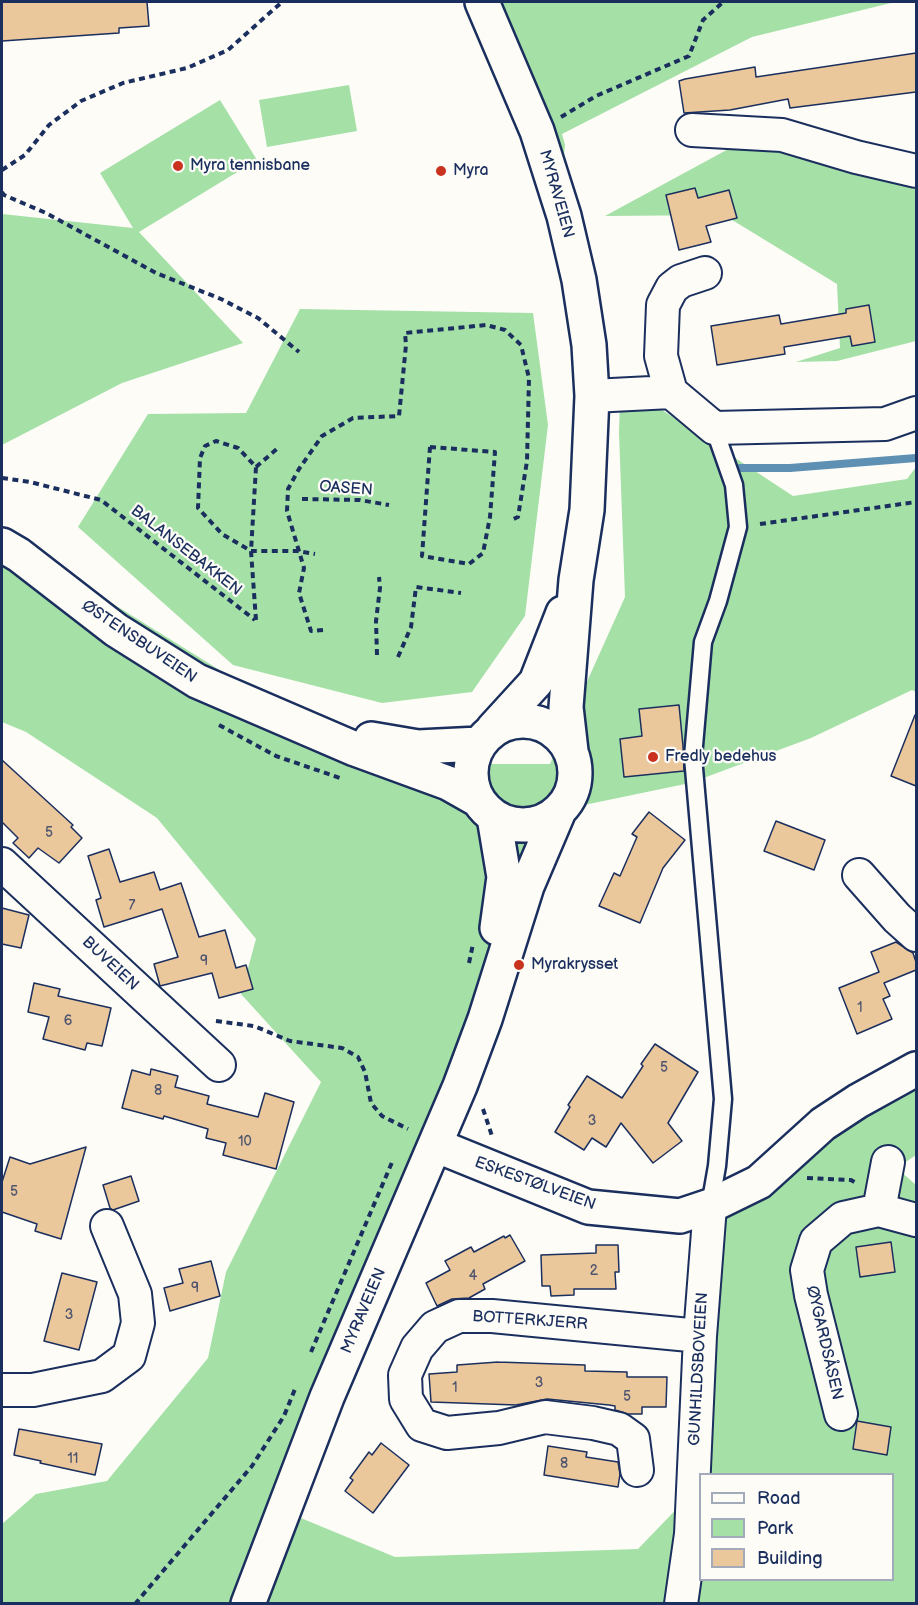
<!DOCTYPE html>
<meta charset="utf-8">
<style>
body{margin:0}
#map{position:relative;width:918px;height:1605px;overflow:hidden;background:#fdfcf7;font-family:"Balsamiq Sans",sans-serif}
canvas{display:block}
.frame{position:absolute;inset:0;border:3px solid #1b2f5e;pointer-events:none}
.legend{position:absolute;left:699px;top:1473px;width:195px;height:108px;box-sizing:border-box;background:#fdfcf7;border:2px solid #a3aaba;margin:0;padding:8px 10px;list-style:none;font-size:18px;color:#1b2f5e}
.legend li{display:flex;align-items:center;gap:12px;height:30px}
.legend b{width:30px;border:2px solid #a3aaba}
</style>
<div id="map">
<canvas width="918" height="1605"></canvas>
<div class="frame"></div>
<ul class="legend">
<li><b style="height:8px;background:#fdfcf7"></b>Road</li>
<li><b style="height:16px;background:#a5e0a7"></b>Park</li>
<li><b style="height:16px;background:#ebc79c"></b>Building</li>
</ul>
</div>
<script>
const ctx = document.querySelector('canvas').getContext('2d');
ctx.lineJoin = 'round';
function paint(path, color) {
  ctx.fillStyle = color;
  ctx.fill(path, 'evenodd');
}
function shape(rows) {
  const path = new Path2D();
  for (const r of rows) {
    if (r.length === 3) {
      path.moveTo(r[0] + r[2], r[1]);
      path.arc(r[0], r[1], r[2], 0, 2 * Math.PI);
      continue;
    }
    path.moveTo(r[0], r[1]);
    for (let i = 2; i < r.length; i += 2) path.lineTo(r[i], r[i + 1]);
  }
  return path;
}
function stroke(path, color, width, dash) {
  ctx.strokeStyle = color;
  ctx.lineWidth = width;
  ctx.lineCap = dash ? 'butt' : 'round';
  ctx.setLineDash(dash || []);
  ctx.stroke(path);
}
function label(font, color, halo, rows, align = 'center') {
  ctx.font = font + ' "Balsamiq Sans",sans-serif';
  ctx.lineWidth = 4.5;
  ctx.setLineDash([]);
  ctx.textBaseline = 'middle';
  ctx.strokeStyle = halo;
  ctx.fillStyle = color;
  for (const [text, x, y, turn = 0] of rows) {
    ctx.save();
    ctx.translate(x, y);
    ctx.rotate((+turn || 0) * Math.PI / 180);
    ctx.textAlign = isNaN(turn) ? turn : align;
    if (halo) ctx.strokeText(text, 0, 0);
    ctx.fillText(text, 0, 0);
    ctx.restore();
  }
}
const green = shape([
 [496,2,895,2,752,37,562,134,565,145,563,166],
 [349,85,357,131,267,147,259,100],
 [220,100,257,160,139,232,243,343,122,383,2,445,2,214,133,228,100,173],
 [745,140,886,173,916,190,916,341,837,361,796,362,840,348,837,284,724,215,605,216],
 [300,309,533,313,548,425,525,616,472,692,382,703,233,665,78,527,148,414,246,413],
 [620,399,659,408,793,496,907,479,916,467,916,692,912,690,811,738,690,783,536,815,489,983,296,1516,395,1557,638,1549,689,1496,729,1200,916,1086,916,1155,897,1168,916,1185,916,1603,2,1603,2,1524,36,1494,107,1481,208,1358,226,1272,321,1082,241,994,256,939,157,818,26,732,2,722,2,535,276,705,478,764,550,764,625,597,619,433],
 [700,1474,892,1474,892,1580,700,1580]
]);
const stream = shape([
 [740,468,790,468,916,458]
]);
const building = shape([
 [2,2,147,2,149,26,119,28,119,33,2,41,2,2],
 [916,53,916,92,790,108,788,99,730,110,684,113,679,81,685,79,755,67,756,77,916,53],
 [695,188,698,198,729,190,737,218,706,226,711,242,679,250,666,195,695,188],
 [869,305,875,342,852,346,850,336,784,347,785,354,717,365,711,326,779,315,781,324,846,313,846,309,869,305],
 [679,705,683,746,684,771,624,777,620,739,642,736,639,709,679,705],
 [915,715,916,715,916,786,891,776,915,715],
 [2,760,73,825,71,827,82,838,59,863,38,848,29,858,13,843,18,838,2,822,2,760],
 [649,812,685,840,663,868,640,923,599,906,614,873,620,876,637,837,632,834,649,812],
 [776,821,825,840,814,870,764,851,776,821],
 [109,849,120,882,154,872,160,890,181,883,199,937,225,930,236,968,246,965,253,989,219,998,212,973,160,986,154,964,178,957,162,909,104,927,96,900,101,898,88,856,109,849],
 [2,908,29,915,21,948,2,944,2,908],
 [896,942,913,953,916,962,916,970,884,983,890,996,883,999,892,1019,857,1034,839,988,879,972,871,952,896,942],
 [34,983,60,989,58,996,111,1008,102,1046,87,1043,85,1050,43,1039,49,1017,28,1012,34,983],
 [655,1044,698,1072,668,1123,682,1141,653,1163,621,1123,606,1147,592,1138,584,1150,555,1132,570,1107,568,1105,587,1076,622,1098,643,1066,641,1064,655,1044],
 [151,1069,178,1076,175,1087,209,1096,207,1104,258,1117,265,1093,294,1102,276,1169,223,1155,226,1143,206,1138,208,1129,164,1116,163,1119,122,1108,132,1070,150,1075,151,1069],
 [86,1147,61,1239,35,1231,37,1224,2,1212,2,1182,10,1157,30,1164,86,1147],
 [131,1176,139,1201,113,1210,110,1208,103,1185,131,1176],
 [510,1235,525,1261,483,1284,485,1289,469,1298,452,1299,437,1306,426,1283,450,1270,445,1261,471,1247,474,1252,504,1236,505,1238,510,1235],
 [891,1242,895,1272,860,1277,856,1247,891,1242],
 [596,1245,618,1245,619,1272,615,1272,616,1289,574,1289,574,1295,551,1296,550,1286,542,1286,541,1255,596,1253,596,1245],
 [211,1261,220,1296,170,1311,164,1288,183,1283,179,1269,211,1261],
 [62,1273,97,1282,79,1350,44,1341,62,1273],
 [498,1362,585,1365,585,1371,627,1372,627,1377,667,1377,666,1407,642,1407,642,1414,628,1414,615,1410,615,1406,609,1405,547,1399,516,1405,431,1402,429,1374,457,1372,457,1365,498,1362],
 [857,1421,891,1427,887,1455,853,1449,857,1421],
 [19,1429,102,1444,95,1475,40,1463,41,1461,14,1455,19,1429],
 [381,1443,409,1465,373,1513,345,1491,353,1480,350,1478,369,1452,372,1455,381,1443],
 [548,1446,587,1452,586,1457,618,1462,620,1474,618,1487,544,1475,548,1446]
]);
const path = shape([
 [561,117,596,96,689,56,703,20,723,2],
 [2,170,25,155,49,125,81,101,123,83,187,68,228,50,282,2],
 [2,192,4,195,46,213,156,273,221,299,258,318,299,352],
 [430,447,495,452,490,517,483,553,469,564,422,556,430,447],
 [256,467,278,448],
 [2,478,30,482,101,500,255,620],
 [302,499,360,500,389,505],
 [760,524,916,502],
 [256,620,251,551,256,467,238,448,216,441,205,446,200,458,198,508,222,534,251,551,297,551,315,554],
 [323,630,311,631,299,593,304,568,287,511,288,489,299,469,322,436,353,418,399,416,406,345,405,333,486,325,505,330,521,345,529,378,527,461,518,517,511,520],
 [377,655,376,621,380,588,379,577],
 [398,657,411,627,416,587,461,593],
 [219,725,276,756,343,779],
 [469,963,473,944],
 [216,1021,254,1026,290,1041,342,1048,358,1057,365,1072,371,1103,382,1116,408,1129],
 [483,1109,492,1136],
 [807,1178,851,1180,856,1183],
 [311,1352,393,1160],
 [135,1604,252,1466,284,1416,295,1389]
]);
const lane = shape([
 [710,1206,717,1166,723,1099,693,757,703,642,718,601,738,527,734,485,714,428]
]);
const street = shape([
 [692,130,782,135,856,157,916,171],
 [671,392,661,356,663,305,672,288,681,281,705,273],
 [592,396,671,392,714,428,885,424,916,413],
 [2,864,219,1065],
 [859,875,897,918,916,935],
 [879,1210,888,1162],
 [2,1390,33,1390,102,1376,129,1356,138,1323,135,1294,107,1226],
 [841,1414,811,1295,807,1270,816,1241,843,1218,879,1210,916,1220],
 [637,1470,633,1439,619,1429,593,1423,545,1417,499,1428,447,1433,422,1425,406,1399,405,1375,417,1348,435,1327,459,1316,492,1316,700,1336],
 [681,1604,691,1534,700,1336,710,1206]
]);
const secondary = shape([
 [482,2,537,131,564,216,579,280,589,345,592,396,587,510,576,580,566,707,571,751],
 [2,545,19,555,116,630,197,681,355,749,448,783,478,800],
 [523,773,52],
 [493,729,536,682,563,613],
 [371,739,418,747,479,744],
 [494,817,504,877,497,928],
 [435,1145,588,1207,680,1216,710,1206,759,1182,823,1124,858,1101,916,1069],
 [248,1604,327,1397,460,1086,485,1019,527,886,559,811]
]);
const markers = [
 [178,166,6,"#c8321e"],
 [441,171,6,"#c8321e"],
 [653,757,6,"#c8321e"],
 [519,965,6,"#c8321e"]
];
const numberNames = [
 ["5",49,833],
 ["7",132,906],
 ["9",204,961],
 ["1",860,1008],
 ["6",68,1021],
 ["5",664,1068],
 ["8",158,1091],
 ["3",592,1121],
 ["10",245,1142],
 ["5",14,1192],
 ["2",594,1271],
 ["4",473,1276],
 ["9",195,1288],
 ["3",69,1315],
 ["3",539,1383],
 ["1",455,1388],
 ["5",627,1397],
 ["11",73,1459],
 ["8",564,1464]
];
const poiNames = [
 ["Myra tennisbane",190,166],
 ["Myra",453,171],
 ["Fredly bedehus",665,757],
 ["Myrakrysset",531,965]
];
const streetNames = [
 ["MYRAVEIEN",556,194,74],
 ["OASEN",346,489,4],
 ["BALANSEBAKKEN",186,551,38],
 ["ØSTENSBUVEIEN",139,642,34],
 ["BUVEIEN",110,964,43],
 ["ESKESTØLVEIEN",535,1184,20],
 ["MYRAVEIEN",364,1311,-67],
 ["BOTTERKJERR",530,1321,4],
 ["ØYGARDSÅSEN",824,1343,77],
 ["GUNHILDSBOVEIEN",699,1369,-87]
];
paint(green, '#a5e0a7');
stroke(stream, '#5e90b3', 8);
paint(building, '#ebc79c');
stroke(building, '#1b2f5e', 1.5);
stroke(lane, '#1b2f5e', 21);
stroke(street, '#1b2f5e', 36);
stroke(secondary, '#1b2f5e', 38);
stroke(path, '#1b2f5e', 4, [6, 4.5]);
stroke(lane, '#fdfcf7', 16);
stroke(street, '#fdfcf7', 32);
stroke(secondary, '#fdfcf7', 33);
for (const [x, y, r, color] of markers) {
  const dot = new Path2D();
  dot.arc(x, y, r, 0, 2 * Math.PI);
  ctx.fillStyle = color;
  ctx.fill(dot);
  stroke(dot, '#fdfcf7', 2);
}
label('14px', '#4f556e', null, numberNames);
label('16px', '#1b2f5e', '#fdfcf7', poiNames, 'left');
label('16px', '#1b2f5e', '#fdfcf7', streetNames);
</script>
